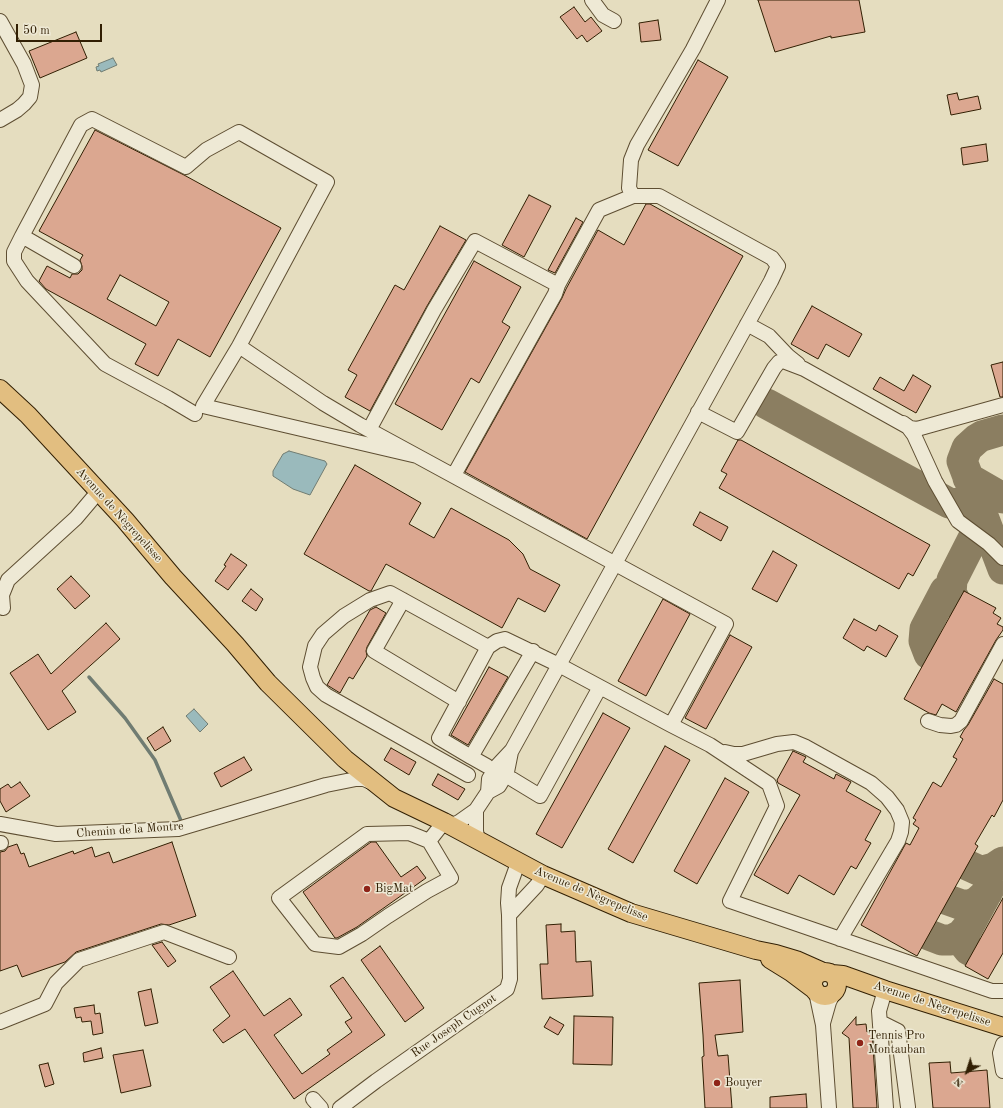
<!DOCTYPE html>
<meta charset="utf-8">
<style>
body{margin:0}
#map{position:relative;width:1003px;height:1108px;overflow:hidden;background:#e5ddbf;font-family:"Old Standard TT",serif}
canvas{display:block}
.north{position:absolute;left:947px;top:1052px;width:40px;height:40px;-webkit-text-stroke:3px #eee9d5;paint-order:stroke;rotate:219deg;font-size:11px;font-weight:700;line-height:16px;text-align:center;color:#311f03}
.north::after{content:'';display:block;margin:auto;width:14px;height:18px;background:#311f03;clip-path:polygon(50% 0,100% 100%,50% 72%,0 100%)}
.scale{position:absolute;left:16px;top:24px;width:86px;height:18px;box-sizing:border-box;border:2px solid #311f03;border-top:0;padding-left:5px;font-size:12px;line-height:14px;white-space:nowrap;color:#311f03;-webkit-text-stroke:3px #eee9d5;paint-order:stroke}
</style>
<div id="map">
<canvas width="1003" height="1108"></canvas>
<div class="north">N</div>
<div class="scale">50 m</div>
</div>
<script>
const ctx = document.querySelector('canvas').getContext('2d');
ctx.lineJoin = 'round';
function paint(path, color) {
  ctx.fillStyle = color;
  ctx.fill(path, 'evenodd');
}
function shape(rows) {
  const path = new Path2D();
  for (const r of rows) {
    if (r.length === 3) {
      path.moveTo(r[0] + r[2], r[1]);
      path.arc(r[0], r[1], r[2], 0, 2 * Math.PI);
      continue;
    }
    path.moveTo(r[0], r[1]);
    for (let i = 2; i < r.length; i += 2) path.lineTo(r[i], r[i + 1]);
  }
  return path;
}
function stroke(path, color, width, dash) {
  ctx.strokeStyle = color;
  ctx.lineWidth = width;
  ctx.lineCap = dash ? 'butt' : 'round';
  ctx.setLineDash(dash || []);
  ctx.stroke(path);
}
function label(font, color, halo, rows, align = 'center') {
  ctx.font = font + ' "Old Standard TT",serif';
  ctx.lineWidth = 3;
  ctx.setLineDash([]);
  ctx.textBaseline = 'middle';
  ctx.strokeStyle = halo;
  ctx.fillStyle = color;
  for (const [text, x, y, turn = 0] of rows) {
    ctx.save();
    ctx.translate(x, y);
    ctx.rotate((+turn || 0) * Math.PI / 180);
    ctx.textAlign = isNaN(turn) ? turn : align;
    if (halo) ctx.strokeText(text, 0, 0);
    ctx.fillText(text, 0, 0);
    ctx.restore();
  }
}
const water = shape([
 [113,58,117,65,101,72,100,70,97,71,96,67,99,66,98,64,113,58],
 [289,451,325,461,327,464,310,495,293,489,273,476,273,471,283,454,289,451],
 [194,709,208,724,200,732,186,716,194,709]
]);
const stream = shape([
 [89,677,125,718,155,760,182,823]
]);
const taxiway = shape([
 [767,404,949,503,979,506],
 [1003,430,982,436,977,439,967,448,962,461,1003,569],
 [968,478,1003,498],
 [957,604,951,593,952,580,983,519],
 [929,654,924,641,925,629,945,591],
 [967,865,978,870,983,871,994,868,1003,862],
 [948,900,962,905,970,905,977,902,987,893],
 [929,935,942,940,951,940,961,935,967,928],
 [973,952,969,950,965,945,964,941,965,933,1003,863]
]);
const building = shape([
 [758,0,859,0,865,32,831,38,831,36,775,52,758,0],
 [574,7,585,22,591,17,602,31,587,42,582,35,577,39,560,17,574,7],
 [658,20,661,40,641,42,639,23,658,20],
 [76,32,87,58,40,78,29,51,76,32],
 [698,60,728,77,678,166,648,150,698,60],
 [957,93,959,100,978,96,981,109,951,115,947,95,957,93],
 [95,130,184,175,281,228,210,357,178,339,158,376,135,364,146,344,46,289,39,281,47,266,70,278,72,274,78,274,82,270,82,266,80,260,83,255,39,231,95,130],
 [120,275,169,302,156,326,107,299,120,275],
 [986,144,988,161,963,165,961,148,986,144],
 [529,195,551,206,524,257,502,245,529,195],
 [646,204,650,204,743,256,587,539,465,472,562,298,566,289,598,230,624,245,646,204],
 [576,218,583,222,555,273,548,270,576,218],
 [440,226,466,240,427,306,370,411,345,397,357,375,348,370,395,285,404,290,440,226],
 [474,261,521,287,502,322,510,327,479,383,471,378,442,430,395,404,474,261],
 [812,306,862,334,849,357,826,344,818,359,791,344,812,306],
 [1003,362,1003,397,1000,397,991,365,1003,362],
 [913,375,931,386,916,413,873,389,880,377,904,391,913,375],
 [738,440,741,440,930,545,913,576,908,573,899,589,719,488,727,474,721,471,738,440],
 [355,465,421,503,409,524,434,538,451,508,509,540,523,554,530,569,560,585,545,612,518,598,502,628,386,564,371,591,369,591,304,554,355,465],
 [700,512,728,527,721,541,693,525,700,512],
 [773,551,797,565,777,602,752,589,773,551],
 [231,554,247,565,228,590,215,581,226,566,224,565,231,554],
 [71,576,90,596,75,609,57,589,71,576],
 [251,589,263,599,256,611,242,601,251,589],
 [964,591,996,608,993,613,1001,618,997,624,1003,627,1003,630,996,640,956,712,942,704,936,715,929,713,904,699,964,591],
 [663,599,690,614,646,696,618,681,663,599],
 [376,607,386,613,367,647,366,651,367,656,353,679,349,677,340,693,327,685,370,610,376,607],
 [854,619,876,631,879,625,898,636,886,657,867,646,864,651,843,638,854,619],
 [106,623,120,639,62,691,76,712,48,730,10,673,38,654,51,674,106,623],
 [730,635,752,647,706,729,685,718,730,635],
 [489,667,508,677,468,745,451,735,489,667],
 [994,679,1003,684,1003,800,994,817,992,815,975,844,978,846,917,956,861,925,906,843,910,845,919,828,913,824,916,820,913,818,933,782,941,787,957,759,953,757,963,739,960,737,964,730,968,725,994,679],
 [603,713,630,728,562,848,536,834,603,713],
 [163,727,171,741,155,751,147,738,163,727],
 [665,746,690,760,633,863,608,849,665,746],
 [391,748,416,762,409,775,384,760,391,748],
 [793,751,806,757,803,762,834,779,836,774,851,782,846,791,881,811,865,840,871,843,856,869,851,866,834,895,799,875,788,894,754,875,800,795,778,783,777,780,793,751],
 [244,757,252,770,221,787,214,773,244,757],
 [438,774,465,789,458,800,432,785,438,774],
 [725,778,749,792,697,884,674,871,725,778],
 [20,782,30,796,6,812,0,801,0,789,8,784,11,788,20,782],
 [172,842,196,916,169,925,161,924,76,952,65,962,22,977,17,965,0,971,0,852,5,851,8,847,17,844,21,854,24,853,29,867,73,851,74,854,92,847,95,857,109,852,113,863,172,842],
 [371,842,376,842,401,877,417,866,426,878,357,927,337,938,335,938,303,892,371,842],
 [1003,898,1003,953,988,979,965,966,1003,898],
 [561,924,561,932,575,931,576,962,591,961,593,996,542,999,540,964,548,964,546,925,561,924],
 [162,942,176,961,168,967,152,945,162,942],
 [380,946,424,1008,405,1022,361,960,380,946],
 [233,971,264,1016,290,998,302,1015,274,1035,302,1074,330,1054,327,1050,352,1032,345,1022,352,1018,330,986,343,977,385,1035,294,1099,245,1029,223,1043,213,1030,230,1016,210,987,233,971],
 [740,980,743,1032,715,1035,718,1056,728,1055,732,1108,705,1108,702,1057,704,1056,703,1035,699,983,740,980],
 [151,989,158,1023,145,1026,138,992,151,989],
 [94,1005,95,1014,100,1013,103,1033,93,1035,91,1021,82,1022,81,1017,76,1018,74,1008,94,1005],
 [574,1016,613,1017,612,1065,573,1064,574,1016],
 [550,1017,564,1025,558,1035,544,1027,550,1017],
 [856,1017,856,1025,866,1024,867,1032,872,1031,877,1108,853,1108,849,1038,842,1033,856,1017],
 [101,1048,103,1058,84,1062,83,1053,101,1048],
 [143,1050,151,1086,121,1093,113,1055,143,1050],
 [950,1062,951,1073,987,1070,990,1108,933,1108,929,1063,950,1062],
 [48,1063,54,1084,45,1087,39,1065,48,1063],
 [806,1094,807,1108,770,1108,770,1097,806,1094]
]);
const minor = shape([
 [592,0,603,15,614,21],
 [0,21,24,64,32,85,30,97,24,104,17,110,0,120],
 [633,196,629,188,631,160,637,145,693,49,718,0],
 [22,236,74,266],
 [747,324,769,336,788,356,798,364],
 [239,346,323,403,360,425,726,624,671,725],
 [698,412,737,432,774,368,779,362,783,361,804,369,908,427,914,435,935,481,958,521,989,544,1003,558],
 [195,414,168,398,105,364,27,281,14,261,14,252,22,236,81,125,92,119,186,167,206,150,239,132,327,182,239,346,203,406,417,456],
 [903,423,910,428,917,429,1003,405],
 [369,430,434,310,475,241,558,285],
 [403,600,374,651,459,702],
 [3,608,2,595,8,580,76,518,98,492],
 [928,721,940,725,951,726,956,725,961,721,1003,644],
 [725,752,734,754,743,754,777,744,794,742,806,747,871,783,887,797,897,810,902,822,901,832,898,841,840,939],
 [471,757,439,738,488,647,497,641,505,639,559,665,671,725,710,745,769,784,777,806,730,901,992,991,1003,991],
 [487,766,471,757,533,651],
 [468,775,326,695,317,687,313,678,310,667,315,646,323,634,344,616,370,600,390,593,488,647],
 [512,779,540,796,600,687],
 [488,792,499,786,502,781,507,772,511,752],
 [476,810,476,831,478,841],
 [0,824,56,834,178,829,326,785,356,779,364,779,373,783],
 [450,826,459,822,476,810,488,792,489,779,497,766,512,750,771,281,778,266,772,258,659,196,633,196,599,210,558,285,555,294,454,475],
 [409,833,429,841,451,878,427,891,388,916,362,934,339,947,315,944,279,898,367,834,409,833],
 [429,841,444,822],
 [0,843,1,843],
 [509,915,537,885,543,875],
 [885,990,879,1011,886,1108],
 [816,992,823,1025,829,1108],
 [0,1022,45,1004,56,983,79,960,164,932,229,957],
 [880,1022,898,1031,908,1107],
 [823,1023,829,1002,834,992],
 [1003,1044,1000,1053,1003,1071],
 [313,1099,321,1108],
 [340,1108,376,1081,507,989,510,979,509,915,508,903,509,888,518,863]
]);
const major = shape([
 [0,389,28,415,125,520,173,577,235,644,268,683,345,759,394,798,444,822,543,875,631,913,756,950,776,954,796,960,823,972],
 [770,959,791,972,815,990],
 [825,984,12],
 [832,974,843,975,885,990,1003,1027]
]);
const markers = [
 [367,889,4,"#8f2418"],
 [860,1043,4,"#8f2418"],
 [717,1083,4,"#8f2418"]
];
const streetNames = [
 ["Avenue de Nègrepelisse",119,515,48],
 ["Chemin de la Montre",130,830,-4],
 ["Avenue de Nègrepelisse",591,894,23],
 ["Avenue de Nègrepelisse",932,1004,18],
 ["Rue Joseph Cugnot",454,1026,-35]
];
const poiNames = [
 ["BigMat",375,889],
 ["Tennis Pro",868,1036],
 ["Montauban",868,1050],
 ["Bouyer",725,1083]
];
paint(water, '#9ababc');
stroke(water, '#707c72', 1);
stroke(stream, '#707c72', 3.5);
stroke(taxiway, '#8b7e61', 31);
paint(building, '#dba790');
stroke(building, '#311f03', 1);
stroke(minor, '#5e4e32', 16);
stroke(major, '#311f03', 20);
stroke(minor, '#eee9d5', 14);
stroke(major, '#e2be80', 18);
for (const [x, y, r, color] of markers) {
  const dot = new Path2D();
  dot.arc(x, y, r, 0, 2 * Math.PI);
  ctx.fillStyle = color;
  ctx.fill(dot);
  stroke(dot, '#eee9d5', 1.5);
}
label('12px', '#311f03', '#eee9d5', streetNames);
label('12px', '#311f03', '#eee9d5', poiNames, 'left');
</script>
